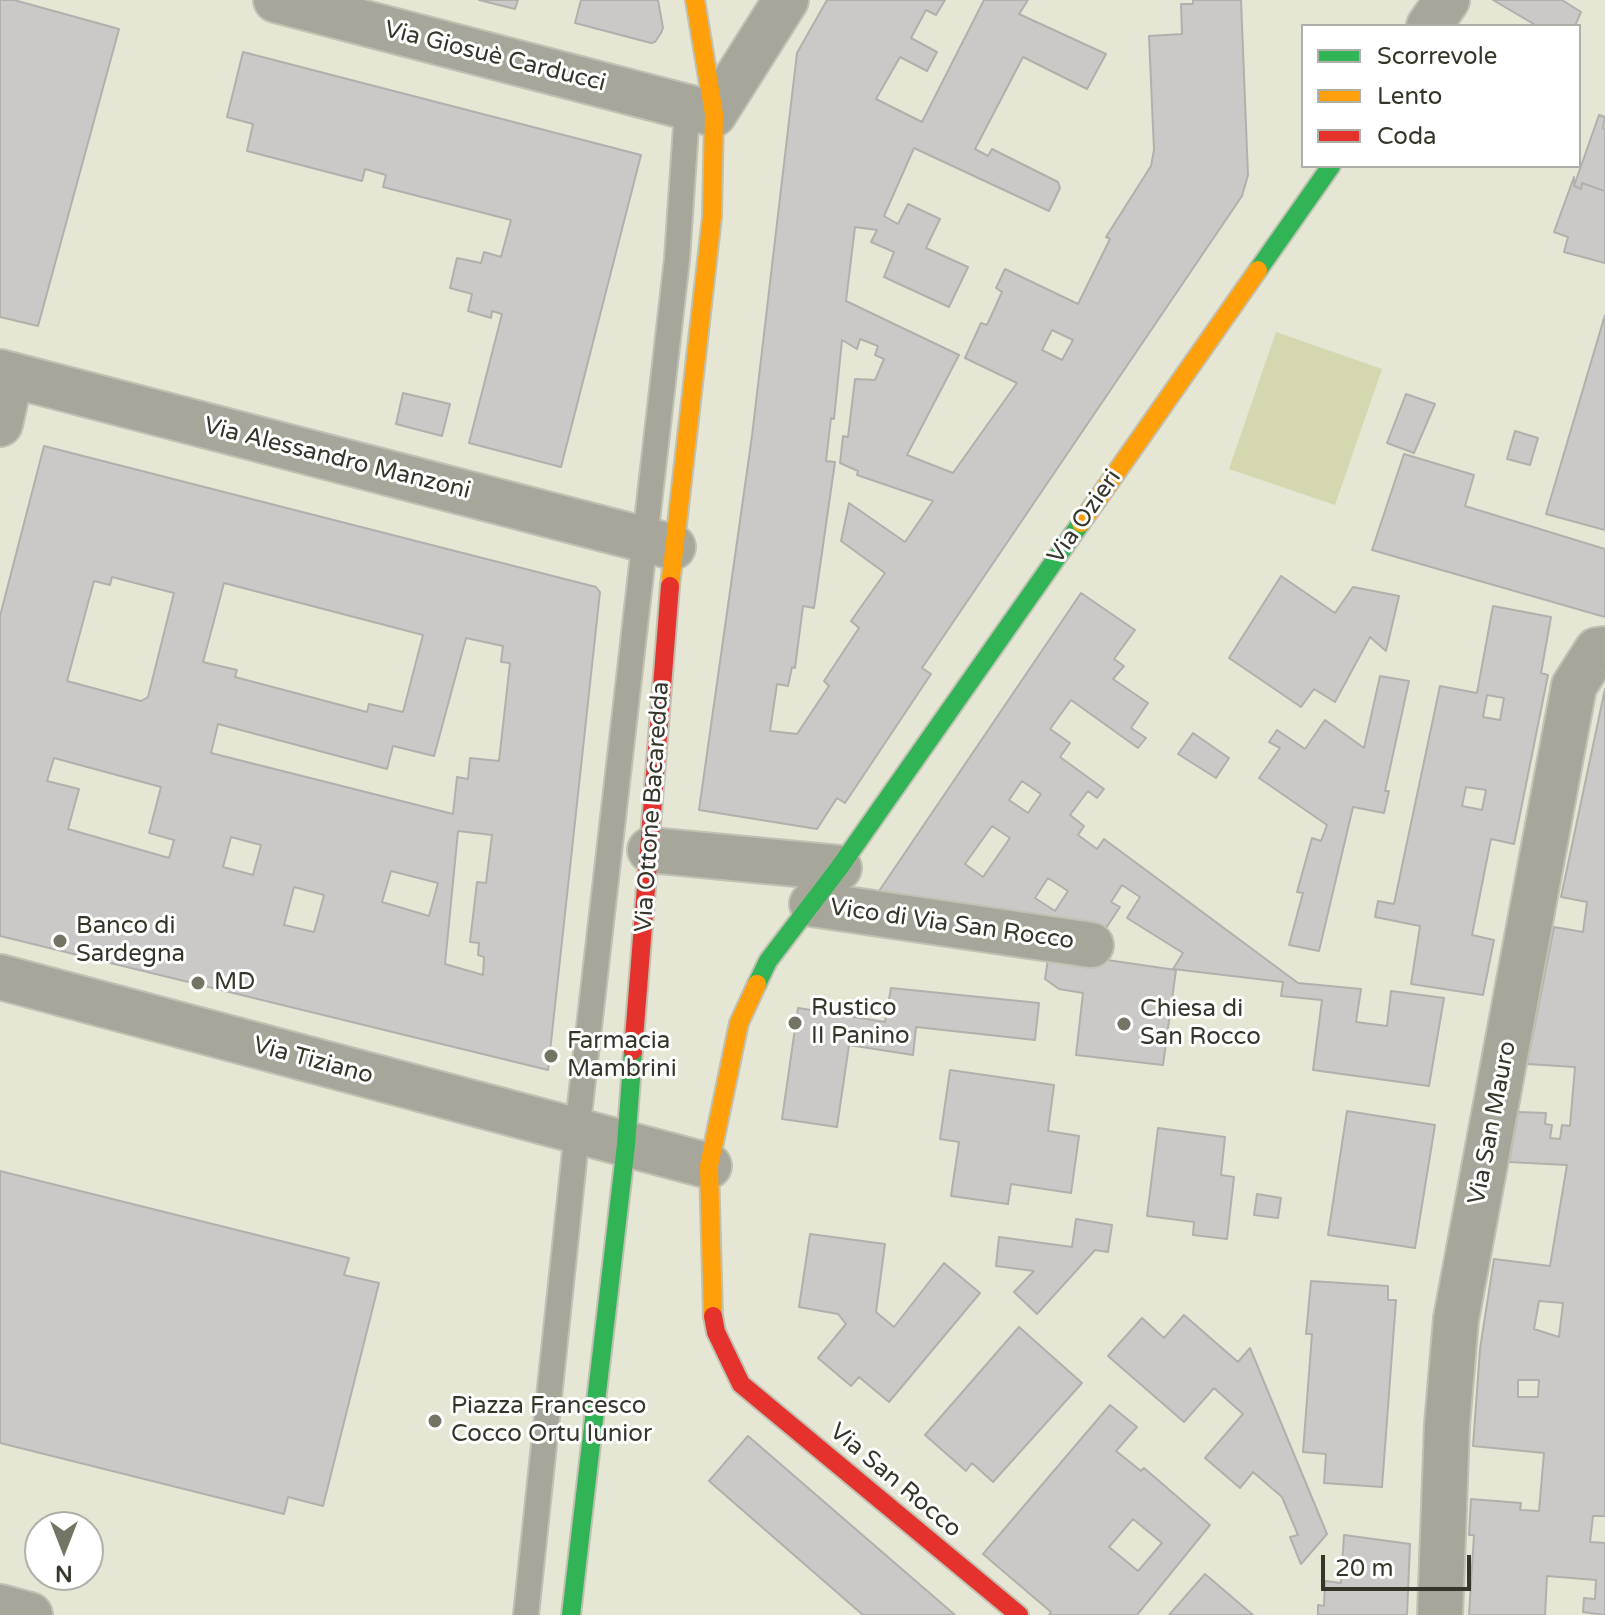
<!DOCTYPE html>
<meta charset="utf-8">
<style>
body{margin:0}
#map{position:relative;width:1605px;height:1615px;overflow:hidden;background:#e5e6d3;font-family:"Varela Round",sans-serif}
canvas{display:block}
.legend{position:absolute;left:1301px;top:24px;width:280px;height:144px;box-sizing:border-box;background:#fff;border:2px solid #aeafa9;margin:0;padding:10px 14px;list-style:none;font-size:24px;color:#353629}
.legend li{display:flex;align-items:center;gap:16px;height:40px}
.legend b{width:40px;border:2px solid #aeafa9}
.north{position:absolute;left:24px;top:1511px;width:80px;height:80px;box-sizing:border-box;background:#fff;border:2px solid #aeafa9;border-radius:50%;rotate:180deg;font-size:22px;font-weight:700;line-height:32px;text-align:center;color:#353629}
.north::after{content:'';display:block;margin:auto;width:28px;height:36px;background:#737464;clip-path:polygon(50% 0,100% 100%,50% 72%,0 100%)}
.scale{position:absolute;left:1321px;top:1555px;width:150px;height:36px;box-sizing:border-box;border:4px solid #353629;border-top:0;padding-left:10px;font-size:24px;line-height:28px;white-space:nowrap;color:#353629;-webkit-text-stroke:6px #fff;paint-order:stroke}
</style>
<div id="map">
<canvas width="1605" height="1615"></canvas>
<ul class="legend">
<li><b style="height:10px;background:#30b455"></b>Scorrevole</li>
<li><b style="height:10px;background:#ff9f0a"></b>Lento</li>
<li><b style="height:10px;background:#e5322d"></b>Coda</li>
</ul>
<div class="north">N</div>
<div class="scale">20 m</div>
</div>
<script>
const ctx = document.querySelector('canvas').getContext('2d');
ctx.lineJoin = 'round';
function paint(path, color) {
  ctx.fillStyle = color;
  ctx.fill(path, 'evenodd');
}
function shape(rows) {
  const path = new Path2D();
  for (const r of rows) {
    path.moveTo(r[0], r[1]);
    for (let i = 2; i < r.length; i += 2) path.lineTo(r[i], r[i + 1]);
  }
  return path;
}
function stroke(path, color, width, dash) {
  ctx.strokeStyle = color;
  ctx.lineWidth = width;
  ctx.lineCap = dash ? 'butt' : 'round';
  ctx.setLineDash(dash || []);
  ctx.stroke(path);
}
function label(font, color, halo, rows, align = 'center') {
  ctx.font = font + ' "Varela Round",sans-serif';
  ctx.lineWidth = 6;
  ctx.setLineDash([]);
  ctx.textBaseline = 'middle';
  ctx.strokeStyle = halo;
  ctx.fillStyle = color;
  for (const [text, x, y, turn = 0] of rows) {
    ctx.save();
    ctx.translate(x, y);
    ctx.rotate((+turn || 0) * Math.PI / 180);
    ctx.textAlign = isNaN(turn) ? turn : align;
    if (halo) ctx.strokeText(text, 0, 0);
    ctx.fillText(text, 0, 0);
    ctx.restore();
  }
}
const green = shape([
 [1276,332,1382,369,1335,505,1229,469]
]);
const building = shape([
 [0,0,14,0,119,29,38,326,0,317,0,0],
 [479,0,518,0,515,9,479,0],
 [581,0,658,0,663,28,661,33,655,42,651,43,575,23,581,0],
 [827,0,945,0,936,15,926,10,911,38,937,52,927,71,900,57,876,99,922,122,984,0,1028,0,1019,14,1106,54,1087,89,1023,57,975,149,988,156,992,149,1058,182,1060,188,1049,211,914,148,884,216,898,224,908,204,940,219,926,248,968,267,949,307,884,277,894,252,871,242,877,230,855,227,846,301,959,355,907,455,953,473,1017,383,965,358,981,323,987,325,1002,292,996,288,1005,269,1078,304,1110,239,1106,237,1151,166,1154,150,1149,36,1182,34,1181,4,1193,4,1193,0,1241,0,1248,175,1242,196,922,668,931,674,845,803,837,798,817,829,699,810,752,436,797,53,827,0],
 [1052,330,1073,340,1062,360,1042,350,1052,330],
 [860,339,878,346,875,355,884,359,875,380,855,379,848,437,843,436,840,463,858,471,857,475,933,501,905,542,849,503,841,541,885,573,851,621,859,628,824,681,829,686,797,734,770,731,777,684,788,686,792,667,795,668,803,606,814,608,835,462,826,461,831,418,834,419,842,340,857,349,860,339],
 [1493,0,1562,0,1581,12,1575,26,1537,26,1493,0],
 [243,52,641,155,561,467,469,443,502,314,492,311,491,318,468,311,472,294,450,288,457,258,481,263,484,252,501,257,511,220,383,187,386,175,365,169,362,181,247,151,253,124,227,117,243,52],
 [1599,115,1605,117,1603,128,1605,129,1605,191,1582,183,1581,189,1574,186,1599,115],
 [1574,177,1574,186,1581,189,1582,183,1605,191,1605,263,1564,252,1568,237,1554,232,1574,177],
 [1605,315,1605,530,1546,514,1605,315],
 [403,393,450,404,442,436,396,424,403,393],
 [1406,394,1435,404,1414,453,1387,443,1406,394],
 [1515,431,1538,438,1530,465,1507,459,1515,431],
 [44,446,596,587,600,592,548,1070,0,936,0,616,44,446],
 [112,577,174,593,148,697,141,701,67,681,94,581,110,585,112,577],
 [224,583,423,635,403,712,369,704,367,712,235,677,237,670,203,662,224,583],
 [466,638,503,646,501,662,510,663,499,761,470,758,468,779,457,777,453,814,211,753,218,724,387,769,393,746,434,756,466,638],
 [54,758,161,787,149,833,174,840,169,858,68,829,79,789,47,781,54,758],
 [458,831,492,835,486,883,477,882,470,942,479,943,478,955,484,957,483,975,445,964,458,831],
 [231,837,261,845,253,875,223,867,231,837],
 [391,871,438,883,429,916,382,902,391,871],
 [294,887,324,895,314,932,284,925,294,887],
 [1404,454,1474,475,1465,506,1605,549,1605,617,1372,550,1404,454],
 [1281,576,1335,613,1353,587,1399,596,1386,651,1370,637,1335,702,1314,689,1301,707,1229,658,1281,576],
 [1081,593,1135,630,1114,659,1124,666,1113,679,1148,703,1131,728,1146,738,1138,748,1071,700,1050,729,1070,743,1060,757,1104,789,1097,798,1088,791,1070,815,1084,826,1078,835,1097,849,1104,839,1298,983,1361,989,1356,1022,1387,1026,1391,991,1444,998,1429,1086,1313,1070,1322,1000,1281,996,1283,982,1173,969,1183,953,1127,918,1140,897,1122,885,1111,902,1120,907,1100,937,875,897,1081,593],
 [1022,781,1041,794,1028,813,1009,800,1022,781],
 [992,826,1010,838,983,877,965,864,992,826],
 [1048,878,1068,891,1055,911,1035,898,1048,878],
 [1493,606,1551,617,1541,673,1548,675,1514,844,1491,839,1472,935,1494,940,1483,995,1411,984,1420,926,1375,917,1378,901,1394,904,1440,686,1477,693,1493,606],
 [1487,695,1504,698,1500,720,1483,717,1487,695],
 [1466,787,1486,790,1482,810,1462,806,1466,787],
 [1380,676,1409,681,1385,791,1389,791,1384,813,1353,807,1319,951,1289,945,1303,893,1297,892,1312,838,1321,841,1327,825,1259,778,1280,748,1269,742,1277,730,1305,749,1325,720,1364,748,1380,676],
 [1605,689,1605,1516,1593,1516,1590,1542,1605,1543,1605,1615,1583,1612,1584,1598,1595,1599,1596,1580,1547,1576,1545,1615,1469,1615,1474,1535,1469,1535,1471,1499,1521,1503,1520,1510,1539,1511,1544,1453,1473,1446,1480,1349,1494,1259,1550,1266,1567,1165,1509,1162,1518,1112,1546,1113,1545,1124,1552,1125,1550,1138,1560,1139,1562,1125,1570,1126,1575,1067,1527,1064,1554,927,1583,932,1587,902,1561,897,1605,689],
 [1539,1301,1563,1303,1559,1337,1534,1329,1539,1301],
 [1518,1380,1539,1380,1538,1397,1518,1397,1518,1380],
 [1193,733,1229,758,1216,778,1178,754,1193,733],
 [1066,954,1176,970,1163,1065,1076,1055,1083,993,1059,989,1045,979,1048,959,1066,954],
 [891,988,1039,1003,1035,1040,916,1027,913,1055,849,1045,837,1127,782,1119,798,1008,885,1022,891,988],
 [950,1070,1054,1085,1048,1131,1079,1136,1071,1193,1011,1184,1008,1204,951,1196,959,1142,940,1139,950,1070],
 [1347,1111,1435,1125,1415,1248,1328,1235,1347,1111],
 [1158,1128,1225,1137,1221,1175,1234,1177,1227,1239,1193,1235,1194,1222,1147,1216,1158,1128],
 [0,1171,349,1258,344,1275,379,1283,323,1506,288,1497,284,1514,0,1443,0,1171],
 [1257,1194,1281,1198,1278,1218,1254,1215,1257,1194],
 [1076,1219,1112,1225,1108,1252,1095,1250,1037,1314,1014,1292,1034,1271,996,1266,999,1237,1072,1247,1076,1219],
 [810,1234,885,1244,876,1312,894,1327,944,1263,980,1293,889,1402,859,1377,851,1386,818,1358,846,1324,838,1314,799,1307,810,1234],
 [1311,1281,1388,1286,1388,1300,1396,1300,1382,1487,1324,1483,1326,1454,1303,1452,1312,1334,1306,1334,1311,1281],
 [1184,1315,1238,1362,1250,1348,1327,1534,1301,1564,1290,1537,1298,1535,1282,1497,1253,1472,1240,1488,1205,1458,1243,1414,1214,1388,1184,1422,1108,1356,1142,1318,1164,1338,1184,1315],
 [1019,1327,1082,1383,993,1482,972,1463,966,1471,925,1435,1019,1327],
 [1110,1405,1137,1427,1116,1451,1141,1471,1144,1468,1210,1525,1137,1615,1049,1615,1051,1612,983,1554,1110,1405],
 [1133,1519,1162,1543,1138,1571,1109,1547,1133,1519],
 [748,1436,955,1615,863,1615,709,1481,748,1436],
 [1344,1535,1410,1544,1407,1615,1318,1615,1318,1605,1324,1606,1325,1581,1341,1583,1344,1535],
 [1205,1574,1253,1615,1169,1615,1205,1574]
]);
const lane = shape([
 [526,1615,577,1132,677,259,688,97]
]);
const street = shape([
 [276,0,714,114,786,0],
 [1429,26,1447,0],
 [0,372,673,547],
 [0,424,11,375],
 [650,850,839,868],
 [812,904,1091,945],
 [0,977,709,1166],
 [0,1607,30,1615],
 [1440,1615,1447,1425,1456,1319,1574,686,1597,650,1605,649]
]);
const fast = shape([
 [1258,270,1331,166],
 [757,984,768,961,839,868,1081,523],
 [571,1615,626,1145,633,1051]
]);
const slow = shape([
 [1081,523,1258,270],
 [670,586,712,217,714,114,695,0],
 [713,1316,709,1166,739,1023,757,984]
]);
const jam = shape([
 [633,1051,670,586],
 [713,1316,716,1332,741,1384,1019,1615]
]);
const markers = [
 [60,941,8,"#737464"],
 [198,983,8,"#737464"],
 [795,1023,8,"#737464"],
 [1124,1024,8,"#737464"],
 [551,1056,8,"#737464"],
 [435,1421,8,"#737464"]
];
const streetNames = [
 ["Via Giosuè Carducci",495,57,14],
 ["Via Alessandro Manzoni",337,459,14],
 ["Via Ozieri",1085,517,-55],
 ["Via Ottone Bacaredda",653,807,-86],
 ["Vico di Via San Rocco",952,925,8],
 ["Via Tiziano",313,1061,15],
 ["Via San Mauro",1493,1123,-79],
 ["Via San Rocco",895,1481,40]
];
const poiNames = [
 ["Banco di",76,927],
 ["Sardegna",76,955],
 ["MD",214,983],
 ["Rustico",811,1009],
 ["II Panino",811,1037],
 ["Chiesa di",1140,1010],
 ["San Rocco",1140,1038],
 ["Farmacia",567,1042],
 ["Mambrini",567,1070],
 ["Piazza Francesco",451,1407],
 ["Cocco Ortu Iunior",451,1435]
];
paint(green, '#d4d7af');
paint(building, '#cbc9c7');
stroke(building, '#b1b0ad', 2);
stroke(lane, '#c0c1b3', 28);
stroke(street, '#c0c1b3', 48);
stroke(fast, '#c0c1b3', 22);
stroke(slow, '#c0c1b3', 22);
stroke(jam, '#c0c1b3', 22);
stroke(lane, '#a6a79a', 24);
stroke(street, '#a6a79a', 44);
stroke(fast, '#30b455', 18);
stroke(slow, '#ff9f0a', 18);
stroke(jam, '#e5322d', 18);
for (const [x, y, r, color] of markers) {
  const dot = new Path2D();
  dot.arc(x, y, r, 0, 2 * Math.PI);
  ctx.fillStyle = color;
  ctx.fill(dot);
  stroke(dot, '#fff', 3);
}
label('24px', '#353629', '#fff', streetNames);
label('24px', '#353629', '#fff', poiNames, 'left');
</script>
